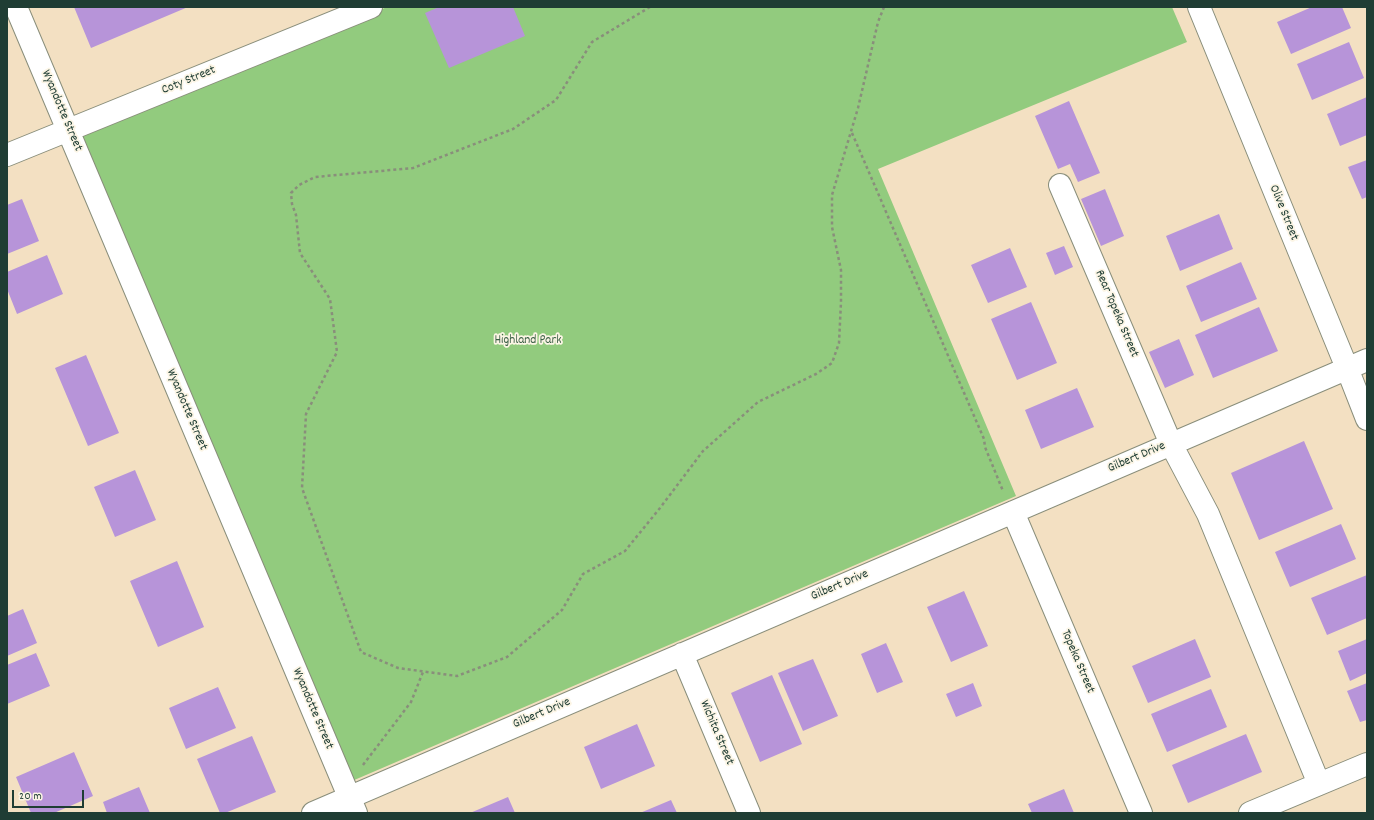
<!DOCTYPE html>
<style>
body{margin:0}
#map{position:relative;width:1374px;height:820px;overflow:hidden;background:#f3e0c2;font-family:Dekko,sans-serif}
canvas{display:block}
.frame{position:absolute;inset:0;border:8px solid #1f3d34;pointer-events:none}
.scale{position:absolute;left:12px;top:790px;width:72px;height:18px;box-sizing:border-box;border:2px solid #1f3d34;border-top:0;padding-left:5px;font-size:12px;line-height:14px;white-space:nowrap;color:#1f3d34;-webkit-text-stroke:3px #fcf5e5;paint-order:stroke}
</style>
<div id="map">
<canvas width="1374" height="820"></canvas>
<div class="frame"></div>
<div class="scale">20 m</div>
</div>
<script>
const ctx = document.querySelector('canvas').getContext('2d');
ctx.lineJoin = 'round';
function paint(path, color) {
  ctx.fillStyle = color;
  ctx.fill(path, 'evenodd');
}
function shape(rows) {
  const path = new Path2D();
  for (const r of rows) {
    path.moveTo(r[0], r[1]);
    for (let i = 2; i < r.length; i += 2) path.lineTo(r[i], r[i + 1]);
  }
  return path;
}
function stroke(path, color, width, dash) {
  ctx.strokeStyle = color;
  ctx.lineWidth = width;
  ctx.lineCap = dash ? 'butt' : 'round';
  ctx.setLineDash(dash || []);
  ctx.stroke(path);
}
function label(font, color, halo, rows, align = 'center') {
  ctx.font = font + ' Dekko,sans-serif';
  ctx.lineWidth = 3.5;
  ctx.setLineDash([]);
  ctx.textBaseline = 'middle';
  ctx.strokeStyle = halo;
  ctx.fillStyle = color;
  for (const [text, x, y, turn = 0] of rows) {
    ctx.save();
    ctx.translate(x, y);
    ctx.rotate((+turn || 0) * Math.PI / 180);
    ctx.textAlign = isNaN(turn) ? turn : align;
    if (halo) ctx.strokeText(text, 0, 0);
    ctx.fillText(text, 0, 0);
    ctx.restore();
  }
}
const green = shape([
 [387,7,1172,7,1187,42,878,169,1016,496,352,781,76,134]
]);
const building = shape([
 [74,7,188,7,91,48],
 [439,7,513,7,525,36,449,68,425,13],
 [1312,7,1342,7,1351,28,1291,54,1277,22],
 [1349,42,1364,78,1312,100,1297,64],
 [1367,97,1367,135,1340,146,1327,114],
 [1069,101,1100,173,1078,182,1070,164,1058,169,1035,116],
 [1367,160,1367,197,1362,199,1348,167],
 [1105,189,1124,236,1101,246,1081,199],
 [22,199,39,241,7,254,7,205],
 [1219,214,1233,249,1180,271,1166,236],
 [1064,246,1073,267,1055,275,1046,253],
 [1010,248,1027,287,988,303,971,265],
 [47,255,63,294,17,314,7,289,7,272],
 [1241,262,1257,299,1201,322,1186,286],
 [1031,302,1057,363,1017,380,991,319],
 [1259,307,1278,351,1213,378,1195,335],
 [1179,339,1194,375,1165,388,1149,352],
 [86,355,119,433,88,446,55,368],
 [1077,388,1094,427,1041,449,1025,410],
 [1304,441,1333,509,1259,540,1231,473],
 [135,470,156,520,115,537,94,487],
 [1341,524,1356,559,1290,587,1275,552],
 [177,561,204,627,158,647,130,581],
 [1367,575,1367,618,1327,635,1311,598],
 [964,591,988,646,951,662,927,607],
 [23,609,37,643,7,656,7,616],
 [1195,639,1211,677,1148,703,1132,666],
 [1367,639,1367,673,1350,681,1338,651],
 [886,643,903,682,877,693,861,654],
 [36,653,50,686,7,704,7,665],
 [813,659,838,716,803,731,778,673],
 [772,675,802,744,760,762,731,693],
 [973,683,982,706,956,717,946,694],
 [1367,683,1367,720,1360,722,1347,691],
 [218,687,236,728,186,749,169,708],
 [1211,689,1227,727,1167,752,1151,714],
 [637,724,655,766,601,789,584,747],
 [1246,734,1262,772,1188,803,1172,765],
 [252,736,276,792,225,813,220,813,197,759],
 [74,752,93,796,54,813,31,813,16,777],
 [139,787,150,813,107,813,103,802],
 [1064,789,1074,813,1032,813,1028,804],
 [508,797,515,813,470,813],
 [671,800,677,813,640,813]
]);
const path = shape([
 [650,7,592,42,556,100,513,129,413,168,315,177,299,185,291,193,292,204,296,215,300,253,330,299,337,352,306,414,302,488,361,652,398,668,457,676,507,657,562,610,583,574,625,551,660,508,703,451,758,402,816,374,832,363,839,343,841,302,841,270,832,227,832,195,858,108,878,22,884,7],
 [1106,8,1106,7],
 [852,133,984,439,985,447,1003,491],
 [363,765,411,702,423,672]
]);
const minor = shape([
 [16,7,356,813],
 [1199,7,1347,368,1367,419],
 [7,155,371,7],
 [1060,185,1171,444,1208,514,1319,784],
 [1013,512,1141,813],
 [682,654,749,813],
 [313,813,1367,360],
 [1250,813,1367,764]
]);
const streetNames = [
 ["Coty Street",189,81,-22],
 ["Wyandotte Street",61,111,67],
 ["Olive Street",1283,213,68],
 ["Rear Topeka Street",1116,314,67],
 ["Wyandotte Street",186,410,67],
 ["Gilbert Drive",1137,458,-23],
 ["Gilbert Drive",840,586,-23],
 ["Topeka Street",1077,662,67],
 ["Wyandotte Street",312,709,67],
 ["Gilbert Drive",542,714,-23],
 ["Wichita Street",716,733,67]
];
const parkNames = [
 ["Highland Park",528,341]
];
paint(green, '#92cb7e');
paint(building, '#b794d9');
stroke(minor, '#898e7b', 24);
stroke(path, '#898e7b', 2.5, [3, 3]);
stroke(minor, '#fff', 22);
label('13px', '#1f3d34', '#fcf5e5', streetNames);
label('13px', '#3c6046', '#fcf5e5', parkNames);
</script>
